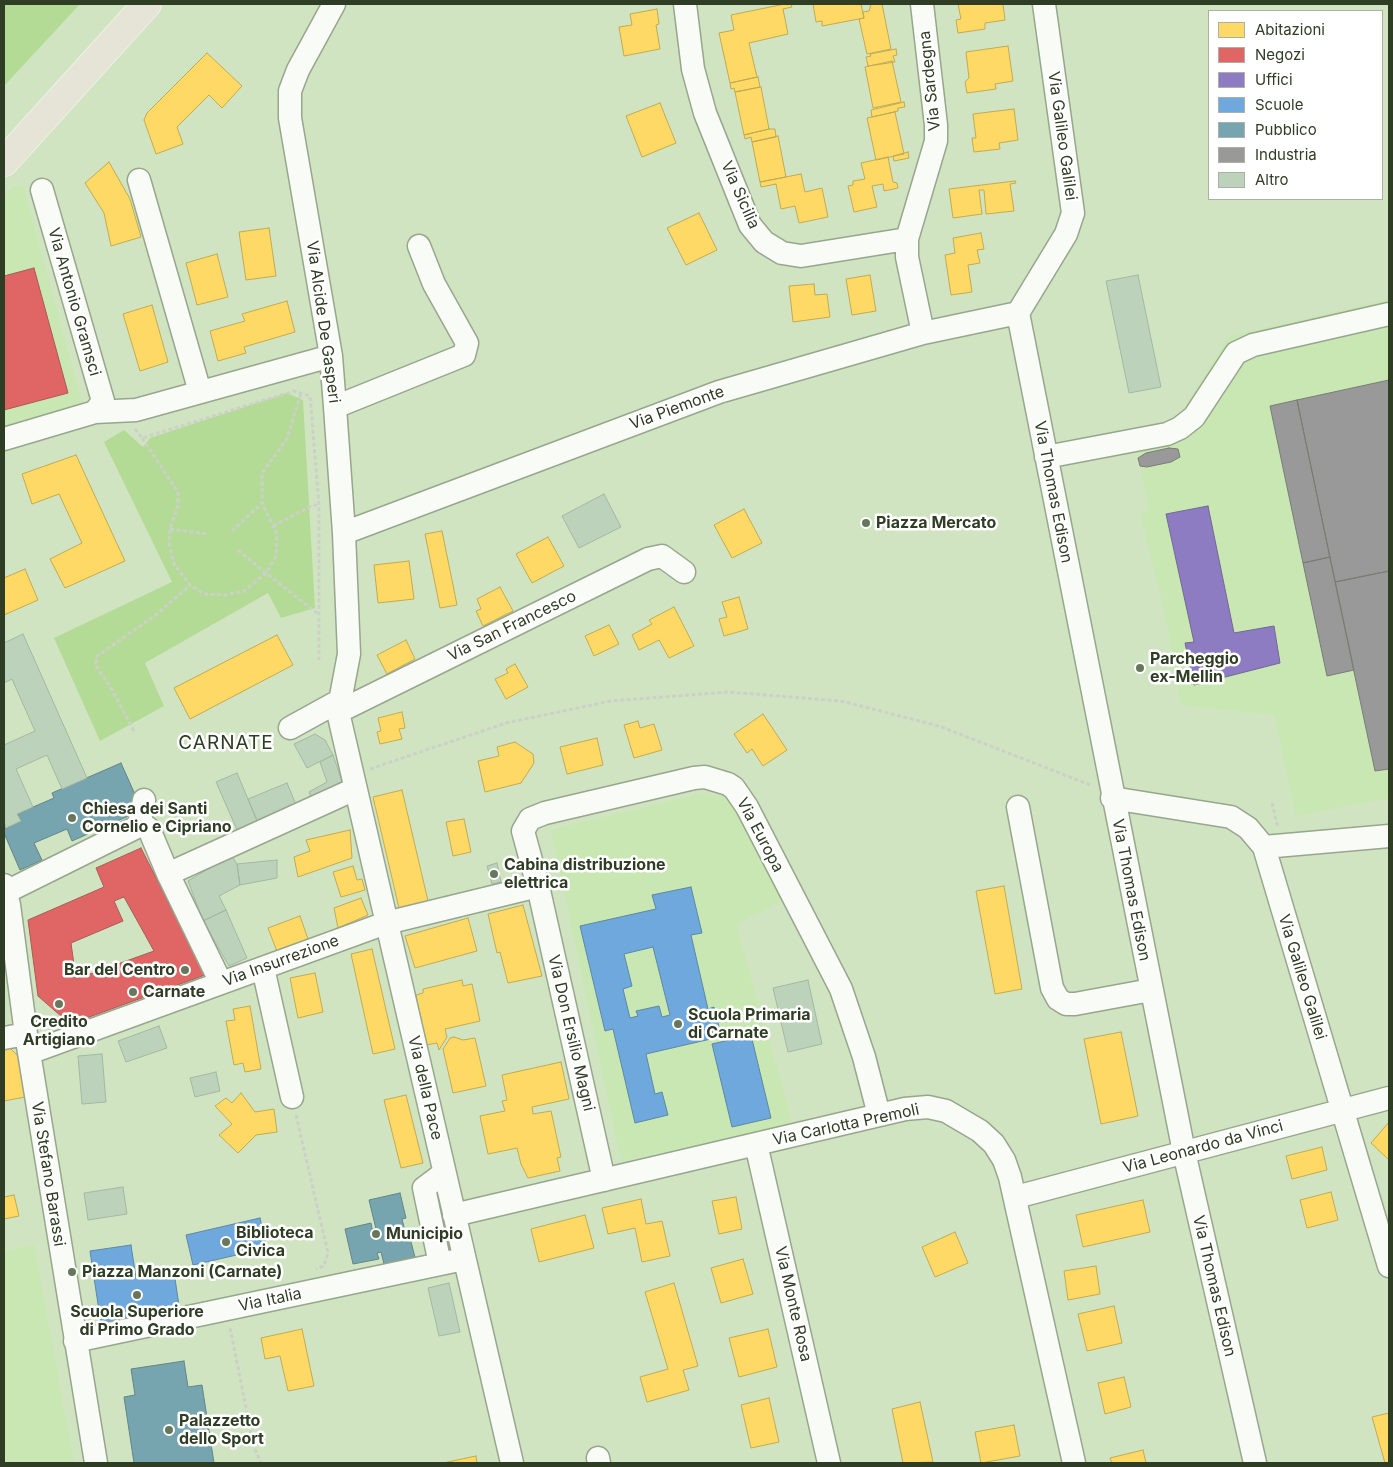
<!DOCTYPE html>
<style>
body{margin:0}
#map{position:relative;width:1393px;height:1467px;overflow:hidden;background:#d0e4c2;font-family:Inter,sans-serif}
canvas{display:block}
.frame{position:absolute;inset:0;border:5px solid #2f3d24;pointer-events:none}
.legend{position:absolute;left:1208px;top:10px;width:175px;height:190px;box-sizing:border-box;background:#fff;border:1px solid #acb1a7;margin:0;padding:6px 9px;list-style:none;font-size:15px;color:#2f3d24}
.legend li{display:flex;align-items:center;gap:10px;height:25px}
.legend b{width:25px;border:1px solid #acb1a7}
</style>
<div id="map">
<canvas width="1393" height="1467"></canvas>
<div class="frame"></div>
<ul class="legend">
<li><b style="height:14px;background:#ffd966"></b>Abitazioni</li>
<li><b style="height:14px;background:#e06666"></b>Negozi</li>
<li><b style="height:14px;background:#8e7cc3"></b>Uffici</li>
<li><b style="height:14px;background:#6fa8dc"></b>Scuole</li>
<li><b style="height:14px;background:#76a5af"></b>Pubblico</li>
<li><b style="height:14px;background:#999"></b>Industria</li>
<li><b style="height:14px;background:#bdd2ba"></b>Altro</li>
</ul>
</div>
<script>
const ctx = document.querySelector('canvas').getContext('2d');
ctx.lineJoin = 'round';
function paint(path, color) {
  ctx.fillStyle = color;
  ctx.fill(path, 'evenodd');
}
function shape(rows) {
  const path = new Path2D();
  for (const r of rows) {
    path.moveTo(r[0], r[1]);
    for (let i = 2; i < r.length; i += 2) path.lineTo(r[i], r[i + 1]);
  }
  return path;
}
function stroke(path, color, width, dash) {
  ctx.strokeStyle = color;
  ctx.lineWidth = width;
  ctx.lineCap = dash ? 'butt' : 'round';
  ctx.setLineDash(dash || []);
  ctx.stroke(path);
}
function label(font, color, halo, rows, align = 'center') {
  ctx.font = font + ' Inter,sans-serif';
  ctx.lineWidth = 5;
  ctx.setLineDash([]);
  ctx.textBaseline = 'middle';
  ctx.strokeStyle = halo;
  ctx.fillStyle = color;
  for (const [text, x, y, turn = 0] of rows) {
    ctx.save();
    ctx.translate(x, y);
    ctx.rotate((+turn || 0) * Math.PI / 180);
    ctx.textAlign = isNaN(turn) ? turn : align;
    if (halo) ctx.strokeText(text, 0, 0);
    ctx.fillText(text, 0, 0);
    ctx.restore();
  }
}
const built = shape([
 [23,185,82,404,4,426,4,196,12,187],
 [1389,299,1389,798,1296,816,1274,715,1181,705,1166,618,1141,516,1149,508,1132,431,1165,423,1182,411,1229,336],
 [699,794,729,797,783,900,736,925,793,1124,621,1161,551,830],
 [34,1245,74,1463,4,1463,4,1251]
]);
const green = shape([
 [4,4,80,4,4,86],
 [287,393,303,400,315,608,281,618,268,593,145,663,164,706,100,741,54,638,172,582,104,442,124,430,143,447,150,438]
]);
const homes = shape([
 [785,4,791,4,792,7,783,9,788,34,749,43,757,77,730,83,719,33,734,30,731,15,785,4],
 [813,4,861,4,864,18,822,26,822,21,816,22,813,4],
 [871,4,882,4,891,49,867,54,859,19,864,18,863,12,869,11,871,4],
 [958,4,1003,4,1005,20,985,23,985,29,958,33,956,20,961,19,958,4],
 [657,9,659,24,656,25,660,49,624,56,619,27,632,25,630,14,657,9],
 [1008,46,1013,81,995,84,996,89,967,93,965,82,969,78,966,52,1008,46],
 [896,49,897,55,893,56,895,62,868,66,866,57,871,56,870,54,896,49],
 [207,53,242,86,222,108,209,95,177,127,183,144,156,154,144,120,147,113,207,53],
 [892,61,901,102,873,108,865,67,892,61],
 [758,77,760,87,735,92,734,88,731,89,730,83,758,77],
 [761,87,769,129,744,135,735,92,761,87],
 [904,102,905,107,898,108,898,111,872,117,871,110,904,102],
 [660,103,676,143,642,157,626,116,660,103],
 [1014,109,1018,140,999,143,1000,149,974,152,972,138,976,138,973,114,1014,109],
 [895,112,904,154,876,160,867,118,895,112],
 [769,129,775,129,776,137,752,142,751,137,745,139,744,135,769,129],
 [778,136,786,177,760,182,752,142,778,136],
 [908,152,909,158,894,161,893,156,908,152],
 [888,157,893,182,897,183,898,188,884,191,883,184,872,186,877,207,854,212,848,186,853,185,853,181,865,179,861,163,888,157],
 [109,162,130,199,141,237,111,246,104,213,85,183,109,162],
 [801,174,805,192,822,188,828,217,799,223,795,206,781,209,776,184,761,187,760,182,801,174],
 [1015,181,1016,183,1010,184,1014,211,986,214,984,190,979,190,982,214,953,218,949,189,1015,181],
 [699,213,717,250,686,265,667,228,699,213],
 [269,228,276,276,246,280,239,232,269,228],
 [981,233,984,249,977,250,980,263,968,265,972,292,951,295,945,255,955,253,953,238,981,233],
 [217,254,228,297,197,305,186,263,217,254],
 [870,275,876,311,852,315,846,279,870,275],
 [814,284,815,295,827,294,830,317,793,322,789,286,814,284],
 [287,301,295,332,244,347,246,353,218,361,210,331,245,321,242,314,287,301],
 [152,305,168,362,140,371,123,314,152,305],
 [76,455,125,561,65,588,50,559,82,543,59,494,32,504,22,474,76,455],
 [744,509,762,543,732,558,714,525,744,509],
 [442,531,457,605,440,608,425,534,442,531],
 [548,537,564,566,532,583,516,554,548,537],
 [409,561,414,599,378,603,374,565,409,561],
 [25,569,38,600,4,615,4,578,25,569],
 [500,587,513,611,483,626,476,611,481,609,477,599,500,587],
 [739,597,748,629,724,636,719,619,727,617,722,602,739,597],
 [674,607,694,646,669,658,659,640,639,650,632,635,652,624,649,620,674,607],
 [609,625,619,644,594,656,585,636,609,625],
 [277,635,293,665,190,719,174,688,277,635],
 [406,640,415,659,387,674,377,655,406,640],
 [515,664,528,687,506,699,495,679,508,673,506,669,515,664],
 [402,712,405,728,399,729,402,739,380,744,377,732,381,731,378,718,402,712],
 [763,714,787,750,763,766,752,749,747,753,734,734,763,714],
 [638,721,640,728,654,724,662,750,634,758,624,725,638,721],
 [597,738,603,765,567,774,560,747,597,738],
 [515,742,533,754,534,763,521,783,485,792,478,761,499,756,497,747,515,742],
 [402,790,428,901,399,908,373,797,402,790],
 [464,819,471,852,453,856,446,822,464,819],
 [350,830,352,858,298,877,294,857,310,851,306,840,350,830],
 [353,866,357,880,362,879,365,890,341,897,333,872,353,866],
 [1004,886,1022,989,995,994,976,891,1004,886],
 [361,898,368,915,338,928,334,908,361,898],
 [523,905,542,976,508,983,500,952,497,953,488,914,523,905],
 [300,916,309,942,278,954,268,928,300,916],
 [468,918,477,951,415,968,405,936,468,918],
 [372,949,395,1049,373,1054,351,954,372,949],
 [315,973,323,1012,298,1018,290,978,315,973],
 [462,980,463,986,472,984,480,1021,445,1029,447,1037,439,1050,437,1043,426,1045,416,995,423,993,423,989,462,980],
 [250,1006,261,1069,245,1072,243,1063,234,1065,226,1021,235,1020,233,1009,250,1006],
 [1121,1032,1138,1116,1101,1124,1084,1039,1121,1032],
 [454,1037,463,1040,475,1038,486,1086,453,1093,443,1049,450,1038,454,1037],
 [4,1045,7,1045,18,1056,25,1097,4,1101,4,1045],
 [561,1062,569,1099,532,1107,533,1114,551,1111,561,1157,557,1158,560,1171,528,1178,521,1164,517,1148,488,1154,480,1116,505,1111,502,1101,507,1100,502,1075,561,1062],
 [241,1093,255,1112,274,1109,277,1132,256,1135,238,1153,219,1135,232,1124,215,1106,226,1098,232,1103,241,1093],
 [406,1095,423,1163,401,1168,384,1100,406,1095],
 [1389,1122,1389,1160,1371,1143,1389,1122],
 [1322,1147,1327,1170,1292,1179,1286,1156,1322,1147],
 [1331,1192,1338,1220,1307,1228,1300,1200,1331,1192],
 [14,1195,19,1216,4,1219,4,1197,14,1195],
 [736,1197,742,1229,719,1234,712,1201,736,1197],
 [641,1199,646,1224,662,1221,670,1256,642,1262,635,1228,608,1234,602,1208,641,1199],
 [1143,1200,1150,1232,1083,1247,1076,1215,1143,1200],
 [585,1215,594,1248,539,1262,531,1229,585,1215],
 [955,1232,968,1263,935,1277,922,1247,955,1232],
 [743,1259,753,1294,721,1303,711,1268,743,1259],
 [1096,1266,1100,1294,1068,1300,1064,1271,1096,1266],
 [674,1283,698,1366,683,1370,689,1390,647,1402,640,1377,668,1369,645,1292,674,1283],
 [1114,1306,1122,1343,1087,1351,1078,1314,1114,1306],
 [302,1329,314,1386,288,1391,280,1356,265,1359,261,1338,302,1329],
 [768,1329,777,1367,739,1377,729,1338,768,1329],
 [1124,1377,1131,1407,1105,1414,1098,1383,1124,1377],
 [769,1398,779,1442,751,1448,741,1405,769,1398],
 [920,1402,933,1462,903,1463,892,1409,920,1402],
 [1389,1413,1389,1463,1385,1463,1372,1417,1389,1413],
 [1014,1425,1020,1456,981,1463,975,1432,1014,1425],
 [1143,1450,1146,1463,1112,1463,1110,1458,1143,1450],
 [476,1456,477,1463,443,1463,476,1456]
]);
const shops = shape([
 [34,268,68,393,4,410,4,276,34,268],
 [141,848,205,975,70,1024,38,996,28,920,104,887,96,868,141,848],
 [124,897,154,951,76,979,71,943,123,921,114,901,124,897]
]);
const offices = shape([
 [1208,506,1234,633,1274,626,1280,663,1194,685,1185,643,1194,642,1166,514,1208,506]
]);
const schools = shape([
 [691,887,702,933,691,935,708,1009,714,1007,720,1031,713,1032,715,1038,646,1054,655,1094,662,1092,668,1115,635,1123,613,1029,605,1031,580,926,656,909,652,895,691,887],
 [653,947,670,1015,662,1017,659,1006,636,1011,638,1016,630,1018,623,989,632,986,624,954,653,947],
 [751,1035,771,1118,732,1127,712,1044,751,1035],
 [260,1218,267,1248,193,1265,186,1235,260,1218],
 [131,1245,136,1278,174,1272,180,1312,101,1324,90,1251,131,1245]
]);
const public = shape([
 [121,763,142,810,72,841,67,829,34,843,42,860,20,870,4,833,4,829,21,821,17,814,54,798,52,793,121,763],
 [400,1193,406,1218,402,1219,407,1239,410,1238,417,1265,386,1272,381,1252,377,1253,379,1259,353,1264,345,1229,371,1223,372,1229,376,1229,369,1200,400,1193],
 [184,1361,188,1387,202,1385,214,1463,134,1463,124,1397,135,1395,131,1369,184,1361]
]);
const industry = shape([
 [1389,380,1389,571,1335,582,1297,400,1389,380],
 [1297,400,1330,557,1303,563,1270,406,1297,400],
 [1169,448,1178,449,1180,457,1171,462,1147,467,1140,466,1138,458,1146,453,1169,448],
 [1330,557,1354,670,1327,676,1303,563,1330,557],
 [1389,571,1389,769,1375,771,1335,582,1389,571]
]);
const building = shape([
 [1138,275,1161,387,1129,393,1106,281,1138,275],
 [604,494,621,527,579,548,562,516,604,494],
 [23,634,87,778,62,789,47,755,16,769,33,807,17,814,21,821,6,828,4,821,4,745,35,731,12,679,4,683,4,643,23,634],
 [315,734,325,740,333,755,307,768,294,744,315,734],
 [333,755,344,787,312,800,309,792,327,782,320,762,333,755],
 [237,773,258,823,238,832,216,782,237,773],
 [287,783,297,807,258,823,248,799,287,783],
 [231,855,237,864,240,885,219,896,226,910,203,921,188,881,231,855],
 [277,860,277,878,240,885,237,864,277,860],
 [497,863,501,882,492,884,487,866,497,863],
 [226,910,247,958,229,966,203,921,226,910],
 [808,980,822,1044,788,1052,773,988,808,980],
 [159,1026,167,1048,126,1062,118,1041,159,1026],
 [102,1054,106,1102,82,1104,78,1056,102,1054],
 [216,1072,220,1091,195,1097,190,1078,216,1072],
 [123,1187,127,1214,88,1220,84,1193,123,1187],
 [449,1283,460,1332,439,1336,428,1288,449,1283]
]);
const path = shape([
 [135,429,142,438,294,391,310,396,319,505,319,660],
 [142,438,178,492,178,506,170,529,169,543,174,564,190,585,204,594,225,595,244,591,266,573,318,614],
 [273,526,313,505,319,505],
 [170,529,207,534],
 [232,531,262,503],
 [238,550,266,573,276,556,277,534,262,503,262,473,287,439,301,393],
 [134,731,111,688,96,666,96,657,157,614,190,585],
 [370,769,506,723,611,701,727,692,841,701,939,726,1093,786],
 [1272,803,1278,828],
 [296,1115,328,1253,324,1266,316,1269],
 [230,1328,254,1447,261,1463]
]);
const minor = shape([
 [334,4,298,70,290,91,290,118,331,356,335,407,344,533,349,654,338,712,512,1463],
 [685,4,693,69,705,113,750,225,764,242,782,253,801,256,907,239],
 [922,4,936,125,936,141,907,239,907,257,923,333],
 [139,180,200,392],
 [1018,313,1184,1152,1255,1463],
 [1018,313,1066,234,1073,213,1044,4],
 [335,407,464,355,467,343,434,284,419,246],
 [95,412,136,410,331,356],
 [4,439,95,412,103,401,42,190],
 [1046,457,1167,434,1180,428,1194,417,1236,353,1253,345,1389,314],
 [344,533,719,392,923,333,1018,313],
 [338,712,648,559,662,556,684,572],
 [290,728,339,701],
 [1112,798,1231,817,1248,828,1264,847,1389,1266],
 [1018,807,1052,988,1058,999,1066,1004,1075,1004,1151,990],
 [139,826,144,800],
 [1264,847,1389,836],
 [168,874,355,789],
 [4,885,9,905,26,1034,96,1463],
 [6,892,139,826,145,826,149,829,168,874,221,983],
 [263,968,292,1097],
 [4,1038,26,1034],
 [29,1053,386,923,538,886],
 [756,1144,829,1463],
 [604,1180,538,886,523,831,530,819,545,813,694,778,705,777,728,784,734,788,747,807,841,989,864,1057,879,1115],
 [1016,1197,1389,1098],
 [454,1215,905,1109,928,1107,946,1111,980,1131,994,1144,1004,1160,1010,1177,1074,1463],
 [440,1264,424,1188,444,1173],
 [75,1341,464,1259],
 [598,1458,599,1463]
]);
const major = shape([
 [4,162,147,4]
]);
const markers = [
 [866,523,5,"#67775b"],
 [1140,668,5,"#67775b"],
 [72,818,5,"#67775b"],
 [494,874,5,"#67775b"],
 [185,970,5,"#67775b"],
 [133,992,5,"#67775b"],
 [59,1004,5,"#67775b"],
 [678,1024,5,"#67775b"],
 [376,1234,5,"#67775b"],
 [226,1242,5,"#67775b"],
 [72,1272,5,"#67775b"],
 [137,1295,5,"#67775b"],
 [169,1430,5,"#67775b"]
];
const streetNames = [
 ["Via Sardegna",930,81,-96],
 ["Via Galileo Galilei",1062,136,82],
 ["Via Sicilia",740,195,66],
 ["Via Antonio Gramsci",74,302,74],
 ["Via Alcide De Gasperi",323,322,82],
 ["Via Piemonte",677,408,-20],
 ["Via Thomas Edison",1053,492,79],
 ["Via San Francesco",512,626,-26],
 ["Via Europa",760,835,62],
 ["Via Thomas Edison",1131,890,79],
 ["Via Insurrezione",281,961,-20],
 ["Via Galileo Galilei",1302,977,73],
 ["Via Don Ersilio Magni",571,1033,77],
 ["Via della Pace",425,1088,77],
 ["Via Carlotta Premoli",846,1125,-12],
 ["Via Leonardo da Vinci",1203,1147,-15],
 ["Via Stefano Barassi",48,1174,81],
 ["Via Thomas Edison",1214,1286,77],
 ["Via Italia",270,1300,-12],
 ["Via Monte Rosa",793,1304,77]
];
const poiNames = [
 ["Piazza Mercato",876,523],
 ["Parcheggio",1150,659],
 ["ex-Mellin",1150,677],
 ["Chiesa dei Santi",82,809],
 ["Cornelio e Cipriano",82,827],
 ["Cabina distribuzione",504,865],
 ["elettrica",504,883],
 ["Bar del Centro",175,970,"right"],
 ["Carnate",143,992],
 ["Scuola Primaria",688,1015],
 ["di Carnate",688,1033],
 ["Credito",59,1022,"center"],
 ["Artigiano",59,1040,"center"],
 ["Biblioteca",236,1233],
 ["Civica",236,1251],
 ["Municipio",386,1234],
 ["Piazza Manzoni (Carnate)",82,1272],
 ["Scuola Superiore",137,1312,"center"],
 ["di Primo Grado",137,1330,"center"],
 ["Palazzetto",179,1421],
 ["dello Sport",179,1439]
];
const quarterNames = [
 ["CARNATE",226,743]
];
paint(built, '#c8e7b2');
paint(green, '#b3db96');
paint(homes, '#ffd966');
stroke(homes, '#c1aa52', 1);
paint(shops, '#e06666');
stroke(shops, '#ab5a52', 1);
paint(offices, '#8e7cc3');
stroke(offices, '#726993', 1);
paint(schools, '#6fa8dc');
stroke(schools, '#5c88a5', 1);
paint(public, '#76a5af');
stroke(public, '#618685', 1);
paint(industry, '#999');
stroke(industry, '#797d76', 1);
paint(building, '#bdd2ba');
stroke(building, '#a3b8a0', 1);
stroke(minor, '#97a68d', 25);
stroke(major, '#eaf3e4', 30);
stroke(path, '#ccd1c8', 3, [4, 2.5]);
stroke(minor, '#f8fbf6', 22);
stroke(major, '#e6e4d7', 28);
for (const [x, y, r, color] of markers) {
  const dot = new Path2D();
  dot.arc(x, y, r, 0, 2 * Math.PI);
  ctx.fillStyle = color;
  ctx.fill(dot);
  stroke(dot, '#fff', 2);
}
label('16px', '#2f3d24', '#fff', streetNames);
label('bold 16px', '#2f3d24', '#fff', poiNames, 'left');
ctx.letterSpacing = '1px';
label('19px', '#2f3d24', '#fff', quarterNames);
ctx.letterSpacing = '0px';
</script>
